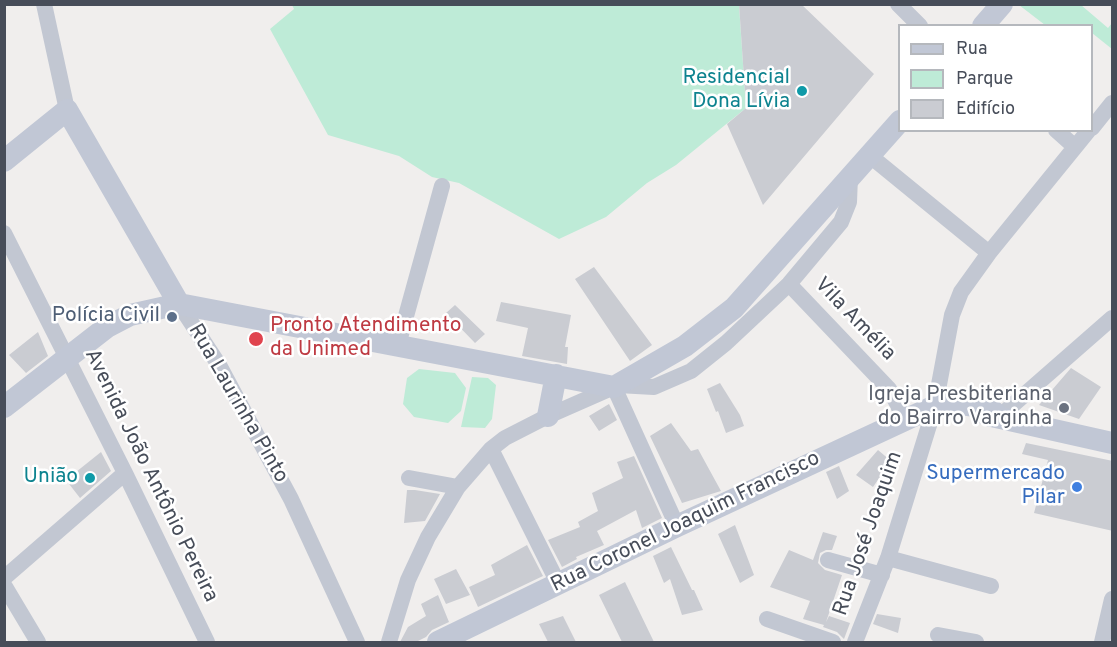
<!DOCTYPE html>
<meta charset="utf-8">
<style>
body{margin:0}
#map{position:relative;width:1117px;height:647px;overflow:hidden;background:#f0eeed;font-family:Overpass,sans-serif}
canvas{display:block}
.frame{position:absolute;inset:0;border:6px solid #474d59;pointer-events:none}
.legend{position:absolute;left:898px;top:24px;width:195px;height:108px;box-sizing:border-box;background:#fff;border:2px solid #b5b8bd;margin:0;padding:8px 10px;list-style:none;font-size:18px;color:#474d59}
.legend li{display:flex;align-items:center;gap:12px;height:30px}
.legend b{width:30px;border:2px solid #b5b8bd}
</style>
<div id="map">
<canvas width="1117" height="647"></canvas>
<div class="frame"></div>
<ul class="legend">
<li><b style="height:8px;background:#c1c7d5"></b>Rua</li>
<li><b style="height:16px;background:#beebd7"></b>Parque</li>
<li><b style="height:16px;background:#caccd2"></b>Edifício</li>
</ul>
</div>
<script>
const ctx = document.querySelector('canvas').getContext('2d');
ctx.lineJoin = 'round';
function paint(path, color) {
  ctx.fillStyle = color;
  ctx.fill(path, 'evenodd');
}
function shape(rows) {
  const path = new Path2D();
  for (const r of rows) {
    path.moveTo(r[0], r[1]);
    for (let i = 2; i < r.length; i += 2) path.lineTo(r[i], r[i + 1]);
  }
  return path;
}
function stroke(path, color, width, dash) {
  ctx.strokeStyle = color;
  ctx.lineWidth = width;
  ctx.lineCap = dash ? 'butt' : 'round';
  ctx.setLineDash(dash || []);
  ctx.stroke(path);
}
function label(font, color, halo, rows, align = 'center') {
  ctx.font = font + ' Overpass,sans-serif';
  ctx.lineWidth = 5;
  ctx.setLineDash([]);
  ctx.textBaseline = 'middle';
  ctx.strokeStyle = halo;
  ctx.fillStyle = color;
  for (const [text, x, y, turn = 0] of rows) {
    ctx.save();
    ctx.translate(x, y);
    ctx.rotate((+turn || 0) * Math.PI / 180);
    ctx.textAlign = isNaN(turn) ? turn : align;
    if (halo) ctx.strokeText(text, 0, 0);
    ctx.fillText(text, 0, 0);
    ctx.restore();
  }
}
const green = shape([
 [292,5,739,5,746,108,676,165,647,183,606,217,559,239,459,183,432,177,399,156,328,135,270,29,294,9],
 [1019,5,1081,5,1108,28,1112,23,1112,49,1092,33,1092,26,1045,25],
 [419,369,455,373,466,388,461,411,448,423,414,417,403,404,407,378],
 [472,377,488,378,496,385,492,419,485,428,461,427]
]);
const building = shape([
 [739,4,801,4,874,74,763,205,727,124,746,108],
 [594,267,652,345,630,361,575,279],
 [501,302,571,315,565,347,568,347,567,364,522,356,528,328,496,321],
 [455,305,485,334,475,343,446,313],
 [38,332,48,356,26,373,9,355],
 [1071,368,1101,387,1079,419,1039,405],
 [720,383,740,415,744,426,726,433,718,411,716,412,707,389],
 [609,404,617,420,599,431,589,416],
 [671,423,691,451,698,449,721,491,682,503,650,436],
 [1026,443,1113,461,1113,531,1034,513,1048,460,1022,454],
 [878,450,891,461,873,487,856,475],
 [101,452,111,471,80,498,66,480],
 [634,456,662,518,642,528,636,510,597,531,604,545,576,557,577,559,562,567,548,540,580,527,578,522,598,511,592,493,623,478,617,462],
 [839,466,849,491,837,499,826,472],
 [407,490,415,490,440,494,425,521,404,523],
 [735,525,754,575,740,583,718,534],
 [823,532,837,536,832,550,826,550,820,553,818,563,825,570,842,575,826,622,829,616,850,623,844,639,837,632,823,627,824,625,803,619,810,601,770,587,789,550,813,560],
 [527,545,543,576,478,607,469,587,495,575,491,565],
 [671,547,692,590,694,590,703,610,682,615,670,579,664,583,653,556],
 [456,569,470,595,446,604,434,579],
 [625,582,654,642,622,642,599,595],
 [438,595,449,622,432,630,426,637,416,642,400,642,408,627,426,616,421,604],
 [877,614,901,618,898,633,873,624],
 [563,616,576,642,548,642,539,624]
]);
const street = shape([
 [44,4,67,110],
 [898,4,920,26],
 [1092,128,1112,103],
 [1056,130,1075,147],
 [869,155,989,253],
 [4,233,125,473,207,642],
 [789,284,889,389,898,405,903,420],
 [179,304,219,365,291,499,357,642],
 [398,345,442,186],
 [618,385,654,387,691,371,726,343,789,284,841,222,849,202,850,177],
 [999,417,1112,318],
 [491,449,559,585],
 [409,478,458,487],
 [888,558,991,586],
 [828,560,882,575],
 [4,578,125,473],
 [4,585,38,642],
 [767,619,833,642],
 [938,635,976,642],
 [389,642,408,580,428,537,458,487,491,449,505,438,548,416,614,387,677,526],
 [855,642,888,558,935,406,952,315,961,292,989,253,1089,130],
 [1102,642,1112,599]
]);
const secondary = shape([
 [983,26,1002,4],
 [4,161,67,110,179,304],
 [4,407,107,327,130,315,179,304,614,387,685,346,734,308,900,121],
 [987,415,1112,443],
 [548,416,556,375],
 [438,642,677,526,935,406,949,402,991,409,999,417]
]);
const markers = [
 [802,91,6,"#0f9aa8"],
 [172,317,6,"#5c6f8a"],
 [256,339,8,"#e0444e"],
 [1064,408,6,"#6b7280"],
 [90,478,6,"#0f9aa8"],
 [1077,487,6,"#3f7fe0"]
];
const cultureNames = [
 ["Residencial",790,79],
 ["Dona Lívia",790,103],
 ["União",78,478]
];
const serviceNames = [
 ["Polícia Civil",160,317]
];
const streetNames = [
 ["Vila Amélia",854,320,46],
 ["Rua Laurinha Pinto",237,404,60],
 ["Avenida João Antônio Pereira",150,476,64],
 ["Rua Coronel Joaquim Francisco",686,523,-26],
 ["Rua José Joaquim",869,534,-71]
];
const healthNames = [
 ["Pronto Atendimento",270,327],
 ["da Unimed",270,351]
];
const worshipNames = [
 ["Igreja Presbiteriana",1052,396],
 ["do Bairro Varginha",1052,420]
];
const shopNames = [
 ["Supermercado",1065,475],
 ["Pilar",1065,499]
];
paint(green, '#beebd7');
paint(building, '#caccd2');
stroke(street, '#c2c7d2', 16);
stroke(secondary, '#c1c7d5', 22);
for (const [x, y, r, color] of markers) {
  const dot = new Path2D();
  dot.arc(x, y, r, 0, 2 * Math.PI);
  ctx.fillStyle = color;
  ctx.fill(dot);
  stroke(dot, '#fff', 2);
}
label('21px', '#0d838f', '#fff', cultureNames, 'right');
label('21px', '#4e5e75', '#fff', serviceNames, 'right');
label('21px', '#474d59', '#fff', streetNames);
label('21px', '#be3a42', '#fff', healthNames, 'left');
label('21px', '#5b616d', '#fff', worshipNames, 'right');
label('21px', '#366cbe', '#fff', shopNames, 'right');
</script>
